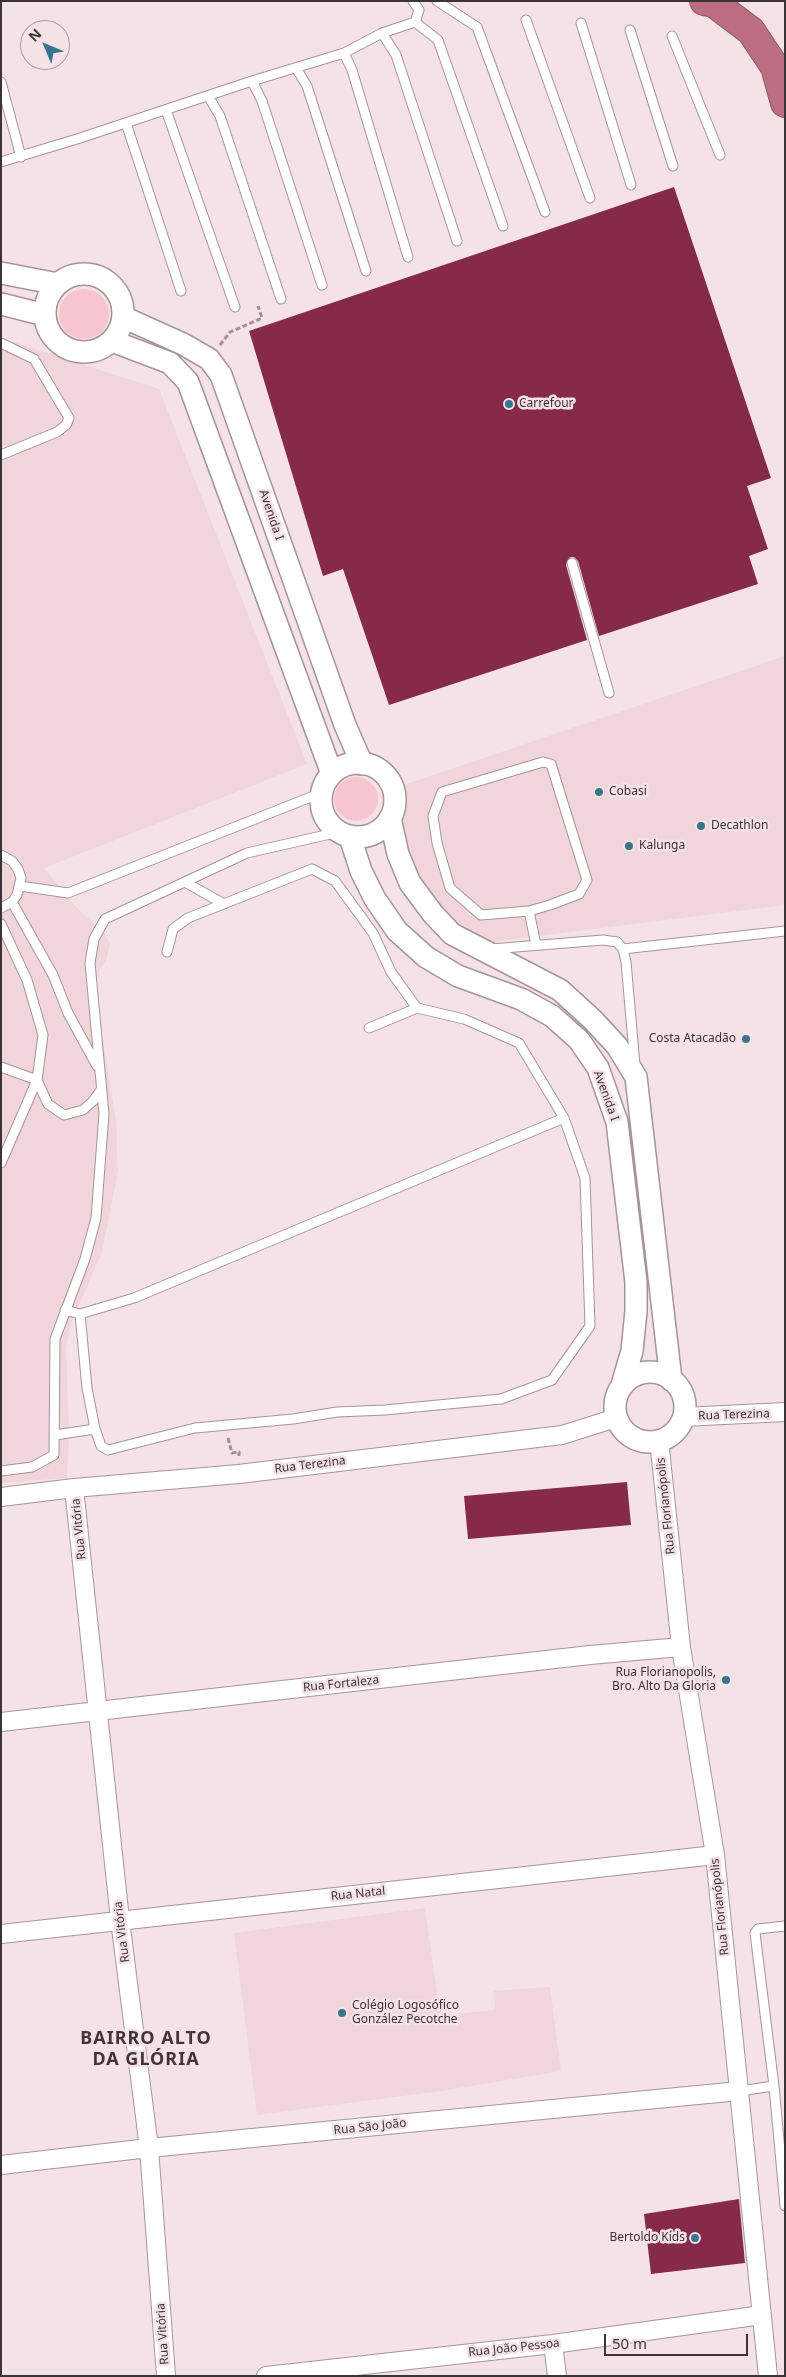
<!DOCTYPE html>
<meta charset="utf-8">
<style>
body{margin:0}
#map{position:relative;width:786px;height:2377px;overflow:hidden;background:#f5e2e6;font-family:"Noto Sans",sans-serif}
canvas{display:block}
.frame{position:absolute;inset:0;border:2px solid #3b3436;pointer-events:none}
.north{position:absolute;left:20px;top:20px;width:50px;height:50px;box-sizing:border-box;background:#f5e2e6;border:1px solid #ab9ca0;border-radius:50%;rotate:315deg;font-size:14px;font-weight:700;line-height:20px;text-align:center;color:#3b3436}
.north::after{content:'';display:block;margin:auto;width:18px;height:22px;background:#38748c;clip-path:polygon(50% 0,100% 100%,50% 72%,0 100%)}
.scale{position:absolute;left:604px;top:2334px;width:144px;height:22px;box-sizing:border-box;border:2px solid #3b3436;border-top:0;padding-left:6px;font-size:15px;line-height:18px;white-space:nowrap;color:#3b3436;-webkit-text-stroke:4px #f5e2e6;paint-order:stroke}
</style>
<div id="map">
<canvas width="786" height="2377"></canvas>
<div class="frame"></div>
<div class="north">N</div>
<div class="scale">50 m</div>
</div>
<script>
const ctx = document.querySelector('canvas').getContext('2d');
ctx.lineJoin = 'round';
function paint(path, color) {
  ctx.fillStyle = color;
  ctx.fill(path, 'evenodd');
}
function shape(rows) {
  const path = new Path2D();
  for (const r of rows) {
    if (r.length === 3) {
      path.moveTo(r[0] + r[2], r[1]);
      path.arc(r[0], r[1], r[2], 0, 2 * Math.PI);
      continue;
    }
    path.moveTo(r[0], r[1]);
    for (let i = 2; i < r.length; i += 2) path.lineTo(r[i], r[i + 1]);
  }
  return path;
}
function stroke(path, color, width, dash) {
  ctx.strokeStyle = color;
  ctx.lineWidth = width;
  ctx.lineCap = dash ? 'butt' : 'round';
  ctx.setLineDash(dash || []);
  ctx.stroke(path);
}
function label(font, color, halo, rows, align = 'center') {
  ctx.font = font + ' "Noto Sans",sans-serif';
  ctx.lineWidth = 5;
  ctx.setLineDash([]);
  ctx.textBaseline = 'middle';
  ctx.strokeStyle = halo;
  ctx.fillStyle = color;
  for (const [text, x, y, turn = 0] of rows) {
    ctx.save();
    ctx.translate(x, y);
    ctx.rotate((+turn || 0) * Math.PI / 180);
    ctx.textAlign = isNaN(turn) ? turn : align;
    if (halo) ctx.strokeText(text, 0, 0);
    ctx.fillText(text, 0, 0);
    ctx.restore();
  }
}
const built = shape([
 [1,338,159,389,307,764,44,868,76,907,105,934,110,944,106,960,98,973,95,996,116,1120,118,1171,102,1252,71,1323,66,1349,69,1434,67,1478,1,1483],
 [785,656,785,905,473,944,455,939,399,848,402,812,401,786],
 [425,1908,440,2015,495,2010,494,1991,550,1987,561,2071,441,2091,257,2115,234,1933]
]);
const green = shape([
 [84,314,25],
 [356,799,22]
]);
const building = shape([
 [674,187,771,478,747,486,768,549,749,556,758,584,599,636,578,561,574,557,570,557,566,565,587,640,389,705,343,569,323,576,249,331],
 [627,1482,631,1525,468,1539,464,1496],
 [739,2199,745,2263,651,2274,644,2214]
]);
const path = shape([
 [220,345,230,332,262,318,258,306],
 [228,1438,232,1453,239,1452,239,1456]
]);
const service = shape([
 [437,1,477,27,545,212],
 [526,20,590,198],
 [415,22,438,40,503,226],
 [581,23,631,185],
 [630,30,673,166],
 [382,33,396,55,457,241],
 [672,36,720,155],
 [344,53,352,70,408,257],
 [296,68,307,86,366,271],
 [252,81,262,101,322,285],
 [1,82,21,157],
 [208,96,220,116,281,299],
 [166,110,235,307],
 [126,123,181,291],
 [1,162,77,139,252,81,344,53,382,33,415,22,419,10,413,1],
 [1,343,34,359,69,418,66,425,57,432,1,455],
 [572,563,609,693],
 [543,762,551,764,587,880,579,894,550,905,529,911,481,915,450,888,437,843,433,816,442,792,543,762],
 [1,855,12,861,18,869,21,878,17,895,12,902,1,908],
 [185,882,224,904],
 [20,886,68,893,321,793],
 [12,902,53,975,68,1013,97,1066],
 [529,911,536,945],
 [1,924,27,980,43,1035,37,1080,1,1163],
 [491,949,603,940,617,942,623,949,626,962,635,1065],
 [623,949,785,931],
 [167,952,173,929,188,918,312,869,335,881,373,933,391,972,417,1008],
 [1,1067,37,1080,48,1104,64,1115,83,1110,93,1101,101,1090],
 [65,1310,80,1314,134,1298,564,1118],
 [80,1314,87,1388,95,1429,101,1446,108,1450,195,1428,293,1419,337,1412,385,1410,501,1399,552,1380,590,1326,585,1178,564,1118,519,1043,464,1019,417,1008,369,1028],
 [55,1435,95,1429],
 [1,1471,32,1467,54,1455,55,1339,85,1259,96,1218,104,1114,90,963,94,939,105,919,247,853,339,832],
 [785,1926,758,1929,755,1933,774,2086,785,2206],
 [739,2091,774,2086]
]);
const minor = shape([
 [683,1417,785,1412],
 [659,1440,681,1647,715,1855,768,2376],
 [74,1488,120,1920,149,2148,166,2376],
 [1,1497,74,1488,239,1474,562,1435,616,1418],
 [1,1722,590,1655,681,1647],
 [1,1934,715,1855],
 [1,2165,149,2148,739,2091],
 [553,2344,557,2376],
 [266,2376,553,2344,762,2315]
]);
const tertiary = shape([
 [1,273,58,284],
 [84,313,39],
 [1,304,45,315],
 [123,317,183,344,209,359,221,375,345,725,362,764],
 [112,341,170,363,188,382,332,774],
 [358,800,37],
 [390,818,398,854,410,883,433,914,452,934,560,990,593,1020,617,1046,636,1077,671,1380],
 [350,837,361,871,375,899,397,931,426,957,458,976,521,999,552,1016,579,1040,598,1068,617,1122,636,1282,636,1311,632,1351,622,1385],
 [650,1407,35]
]);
const motorway = shape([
 [704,1,714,3,751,31,775,67,785,103]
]);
const markers = [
 [509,404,5,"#38748c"],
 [599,792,5,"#38748c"],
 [701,826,5,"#38748c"],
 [629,846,5,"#38748c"],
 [746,1039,5,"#38748c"],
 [726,1680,5,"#38748c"],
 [342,2013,5,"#38748c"],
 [695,2238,5,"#38748c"]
];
const poiNames = [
 ["Carrefour",519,404],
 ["Cobasi",609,792],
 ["Decathlon",711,826],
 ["Kalunga",639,846],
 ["Costa Atacadão",736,1039,"right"],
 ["Rua Florianopolis,",716,1673,"right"],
 ["Bro. Alto Da Gloria",716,1687,"right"],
 ["Colégio Logosófico",352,2006],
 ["González Pecotche",352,2020],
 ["Bertoldo Kids",685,2238,"right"]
];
const streetNames = [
 ["Avenida I",271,515,71],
 ["Avenida I",606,1096,70],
 ["Rua Terezina",734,1415,-2],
 ["Rua Terezina",310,1465,-7],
 ["Rua Florianópolis",666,1506,-96],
 ["Rua Vitória",79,1529,-96],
 ["Rua Fortaleza",341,1684,-6],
 ["Rua Natal",358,1894,-6],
 ["Rua Florianópolis",720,1907,-96],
 ["Rua Vitória",122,1932,-97],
 ["Rua São João",370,2127,-6],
 ["Rua Vitória",163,2334,-94],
 ["Rua João Pessoa",514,2348,-6]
];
const districtNames = [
 ["BAIRRO ALTO",146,2039],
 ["DA GLÓRIA",146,2060]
];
paint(built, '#f0d5db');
paint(green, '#f7c5d0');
paint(building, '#852a49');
stroke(service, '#a59498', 11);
stroke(minor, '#a59498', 20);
stroke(tertiary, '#a59498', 24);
stroke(motorway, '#8e5967', 30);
stroke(path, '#9f9295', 3, [5, 2.5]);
stroke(service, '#fff', 9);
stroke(minor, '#fff', 18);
stroke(tertiary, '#fff', 21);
stroke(motorway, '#bb6d82', 28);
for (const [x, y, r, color] of markers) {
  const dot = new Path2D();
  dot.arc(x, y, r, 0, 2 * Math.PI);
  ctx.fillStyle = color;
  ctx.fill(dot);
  stroke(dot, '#f5e2e6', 2);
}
label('12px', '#3b3436', '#f5e2e6', poiNames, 'left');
label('12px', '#3b3436', '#f5e2e6', streetNames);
ctx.letterSpacing = '1px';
label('bold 18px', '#433539', '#f5e2e6', districtNames);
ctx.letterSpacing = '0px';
</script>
